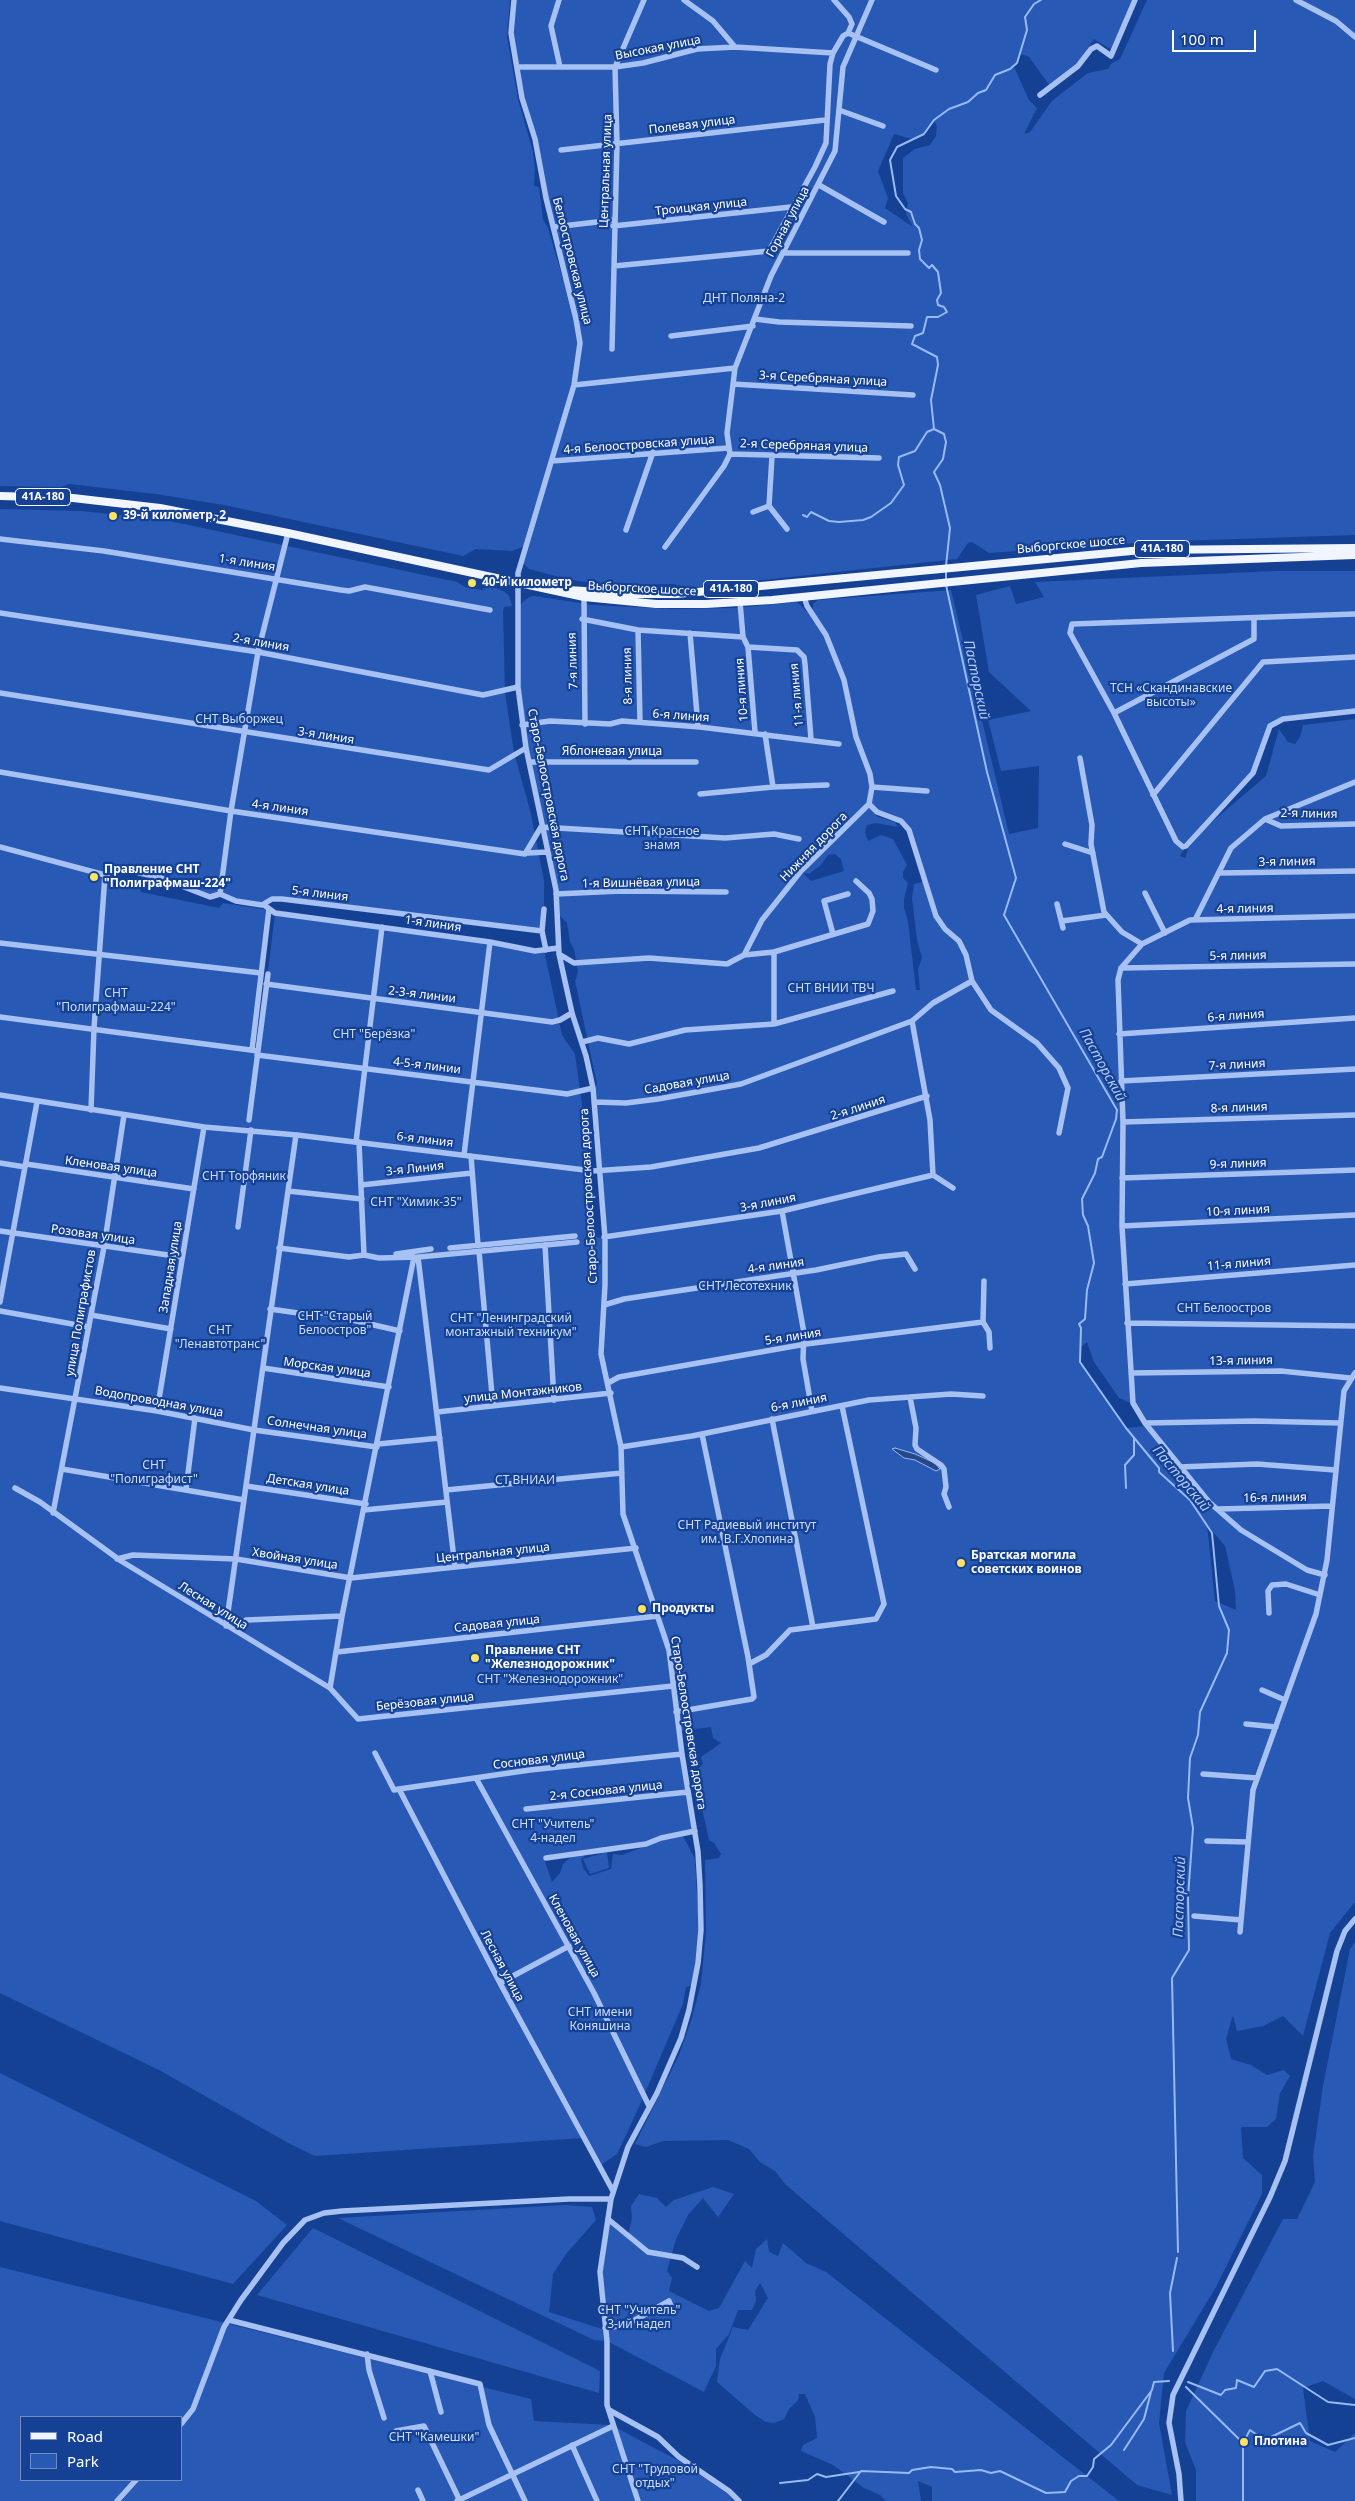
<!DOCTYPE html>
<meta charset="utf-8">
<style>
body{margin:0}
#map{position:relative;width:1355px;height:2501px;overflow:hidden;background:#154195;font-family:"Noto Sans",sans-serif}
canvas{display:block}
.legend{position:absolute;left:20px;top:2416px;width:162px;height:65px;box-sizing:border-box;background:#154195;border:1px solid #738dbf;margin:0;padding:6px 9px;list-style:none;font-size:15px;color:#fff}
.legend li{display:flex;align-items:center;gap:10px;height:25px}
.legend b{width:25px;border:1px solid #738dbf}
.scale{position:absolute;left:1172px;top:30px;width:84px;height:22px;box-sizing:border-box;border:2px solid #fff;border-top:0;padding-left:6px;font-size:15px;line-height:18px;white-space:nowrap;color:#fff;-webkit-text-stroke:4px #154195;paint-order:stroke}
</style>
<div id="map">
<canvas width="1355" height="2501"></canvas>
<ul class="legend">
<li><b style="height:6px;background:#f0f5ff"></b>Road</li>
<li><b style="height:14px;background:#2859b4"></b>Park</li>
</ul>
<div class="scale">100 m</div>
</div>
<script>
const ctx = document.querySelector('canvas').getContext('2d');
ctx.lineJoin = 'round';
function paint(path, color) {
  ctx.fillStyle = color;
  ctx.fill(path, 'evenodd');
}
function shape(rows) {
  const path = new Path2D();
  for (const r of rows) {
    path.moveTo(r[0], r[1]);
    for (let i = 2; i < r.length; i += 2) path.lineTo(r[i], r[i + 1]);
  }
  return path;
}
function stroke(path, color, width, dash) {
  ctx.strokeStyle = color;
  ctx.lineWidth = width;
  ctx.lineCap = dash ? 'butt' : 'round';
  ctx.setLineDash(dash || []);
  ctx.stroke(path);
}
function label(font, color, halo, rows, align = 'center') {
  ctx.font = font + ' "Noto Sans",sans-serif';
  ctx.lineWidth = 4.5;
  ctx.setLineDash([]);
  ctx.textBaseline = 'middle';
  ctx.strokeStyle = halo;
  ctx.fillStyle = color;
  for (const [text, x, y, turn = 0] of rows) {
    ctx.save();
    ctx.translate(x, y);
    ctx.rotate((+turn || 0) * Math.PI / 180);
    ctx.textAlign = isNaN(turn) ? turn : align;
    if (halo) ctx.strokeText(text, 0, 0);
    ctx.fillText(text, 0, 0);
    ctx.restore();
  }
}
const green = shape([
 [0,0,510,0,507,36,518,99,533,152,535,170,534,186,539,187,543,219,548,228,563,279,566,280,535,139,522,98,511,33,514,0,1135,0,1112,50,1094,39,1075,66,1050,86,1029,57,1021,54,1014,67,1029,100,1037,108,1024,134,1030,132,1052,101,1067,89,1088,73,1108,69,1112,63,1120,59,1147,0,1355,0,1355,535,1148,542,989,553,972,542,968,543,957,559,689,588,673,584,609,585,571,580,529,569,523,563,525,546,512,551,476,549,463,556,224,505,156,494,69,484,61,487,0,486],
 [934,121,937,126,936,136,930,145,915,149,903,158,903,193,908,203,906,214,913,227,885,208,888,198,878,171,894,134,912,139,924,134],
 [0,509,82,511,165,520,457,582,465,587,482,590,487,587,494,587,505,592,509,596,512,606,504,607,503,611,505,693,514,752,531,814,544,881,544,924,541,931,272,899,262,905,223,895,213,897,119,868,106,875,138,882,141,892,219,908,223,903,269,910,251,1050,258,1051,275,914,544,950,562,1035,575,1054,591,1171,595,1237,604,1238,593,1094,597,1084,575,981,578,972,574,949,570,942,567,923,557,913,556,890,522,726,517,608,522,603,529,597,534,596,593,605,673,609,735,608,797,602,807,612,812,610,814,603,818,600,951,590,1009,834,1038,828,1039,766,1001,771,988,720,1031,711,989,672,976,595,1010,586,1016,604,1044,597,1035,582,1276,571,1355,571,1355,712,1300,716,1270,726,1253,773,1186,846,1180,856,1185,858,1188,849,1206,827,1266,776,1279,729,1288,742,1295,744,1300,737,1303,725,1355,719,1355,1902,1330,1933,1303,2036,1283,2016,1263,2026,1237,2031,1233,2015,1226,2039,1231,2059,1251,2065,1267,2075,1284,2070,1290,2076,1280,2093,1276,2119,1267,2127,1241,2127,1243,2158,1262,2175,1262,2194,1216,2287,1164,2373,1159,2423,1172,2495,1137,2485,785,2184,776,2172,760,2162,749,2149,728,2140,663,2141,646,2147,635,2144,679,2055,691,2021,701,1984,706,1932,705,1860,719,1858,721,1854,714,1843,709,1840,701,1804,703,1782,698,1774,698,1769,703,1764,701,1757,721,1743,713,1738,711,1727,679,1731,693,1832,646,1844,544,1859,552,1882,560,1873,563,1864,571,1857,584,1854,585,1856,581,1859,583,1868,589,1876,611,1869,613,1854,622,1855,662,1840,683,1836,695,1859,699,1929,693,1985,686,1987,683,2004,639,2107,617,2154,598,2167,583,2138,315,2156,290,2144,159,2070,0,1993],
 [868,807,908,828,924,881,914,884,912,898,917,940,922,958,918,969,920,990,916,990,908,922,904,908,904,899,908,883,903,878,903,872,907,865,893,839,881,835,868,841,865,832,867,825,876,823,898,827,895,822,878,817],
 [835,854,841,859,844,871,811,881,802,872,809,874,821,865,828,855],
 [1087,1342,1094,1362,1119,1398,1135,1405,1147,1426,1126,1428,1080,1362,1081,1347],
 [1207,1525,1225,1546,1235,1591,1236,1610,1215,1601],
 [607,1852,609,1868,590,1874,583,1859],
 [1355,1942,1355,2399,1323,2381,1303,2388,1310,2441,1335,2452,1355,2433,1355,2501,1196,2501,1196,2470,1185,2442,1186,2411,1214,2350,1283,2219,1297,2219,1315,2182,1313,2156,1323,2086,1350,1949],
 [0,2073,256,2201,287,2225,233,2284,0,2221],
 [713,2187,734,2194,718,2217,703,2198,688,2215,676,2239,667,2271,672,2278,669,2291,709,2311,719,2308,745,2261,752,2268,756,2249,767,2239,769,2252,778,2256,783,2243,806,2263,826,2272,1119,2501,932,2501,932,2487,918,2481,921,2501,886,2501,880,2495,864,2488,833,2465,801,2451,803,2445,817,2438,815,2417,805,2394,799,2394,798,2400,789,2409,784,2419,774,2423,766,2422,755,2415,717,2382,720,2359,733,2327,748,2330,768,2298,760,2283,755,2291,756,2301,752,2310,738,2310,729,2334,716,2349,716,2366,704,2392,607,2341,594,2340,338,2218,564,2205,592,2207,596,2220,566,2254,553,2274,549,2312,605,2330,601,2293,607,2221,628,2236,632,2218,631,2206,639,2194,657,2198,666,2207,674,2200],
 [313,2228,600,2371,599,2393,257,2295],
 [0,2267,531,2399,534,2421,611,2425,679,2461,727,2493,733,2501,0,2501],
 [21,2417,181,2417,181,2480,21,2480]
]);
const water = shape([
 [895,1448,915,1454,935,1463,940,1469,936,1471,915,1460,904,1458,892,1449,895,1448]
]);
const stream = shape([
 [803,515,807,517,811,512,829,521,839,522,863,520,871,517,891,503,904,485,898,465,899,457,915,451,927,432,934,429],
 [946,566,950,528,940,485,934,472,943,459,946,442,944,434,934,429,931,400,938,365,937,357,912,344,915,336,923,333,927,317,938,317,947,312,944,307,938,305,937,300,941,293,938,272,932,265,929,268,920,259,919,250,922,240,919,228,915,224,911,212,905,209,896,196,890,160,897,147,924,134,934,120,949,109,968,102,978,93,986,90,995,75,1010,69,1017,63,1027,30,1025,17,1034,4,1041,0],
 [946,570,946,581],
 [946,585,987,772,1016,878,1004,915,1117,1110,1116,1119,1102,1157,1098,1159,1095,1173,1082,1199,1083,1215,1088,1226,1094,1263,1087,1290,1085,1319,1079,1324,1081,1328,1080,1362,1126,1428,1159,1468,1159,1472,1190,1500,1212,1533,1219,1606,1229,1630,1227,1653,1200,1712,1198,1735,1190,1758,1188,1798,1193,1828,1188,1897,1189,1950,1172,1978,1178,2252],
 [1126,1488,1125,1465,1134,1455,1134,1438],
 [1173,2351,1170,2293,1177,2258],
 [1188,2382,1221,2395,1225,2390,1236,2388,1237,2380,1254,2387,1265,2371,1277,2369,1328,2402,1355,2405],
 [1186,2387,1243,2443],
 [1124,2450,1144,2419,1151,2392],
 [780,2483,808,2480,817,2474,826,2477,859,2472],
 [838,2501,861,2471,909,2473,912,2470,931,2467,952,2469,955,2472,981,2470,991,2473,1000,2471,1046,2493,1065,2492,1071,2481,1079,2476,1087,2476,1093,2467,1094,2459,1111,2445,1152,2390,1154,2382,1169,2381],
 [1243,2501,1243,2443,1250,2430,1260,2437,1269,2438,1300,2423,1306,2433,1328,2445,1355,2438]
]);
const minor = shape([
 [514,0,511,33,522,98,535,139,546,198,576,319,580,343,574,385,518,573,518,687,526,748,556,890,559,954,572,1013,586,1056,593,1088,605,1238,605,1285,601,1354,621,1447,623,1514,669,1650,682,1754,698,1852,700,1886,701,1930,698,1963,689,2010,681,2038,657,2093,628,2147,611,2199,600,2272,607,2341,607,2405,638,2501],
 [559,0,551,26,560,67],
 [684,0,713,21,735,47],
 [834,0,849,17,852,24,848,33],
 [1296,0,1336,21,1355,37],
 [517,67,615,67,643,63,697,49,735,47,833,53],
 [1040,95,1078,66,1091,49,1097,46,1111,56,1135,0],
 [839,110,883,126],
 [561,150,825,120],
 [819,185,884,222],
 [613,226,791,207],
 [554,227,614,220],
 [770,249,815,167,826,143,830,64,833,53,843,36,848,33,936,70],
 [783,253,908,253],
 [614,266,769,251],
 [755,319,779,322,911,326],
 [671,336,753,326],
 [612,349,617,144,615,67,644,0],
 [733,384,913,395],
 [574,385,735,368],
 [730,454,727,433,735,368,771,276,835,151,843,67,872,0],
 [730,454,879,458],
 [772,456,769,506,787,529],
 [552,461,728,448],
 [753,512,769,506],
 [626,530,653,452],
 [0,539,104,551,341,590,349,591,365,587,490,610],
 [665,547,724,466,730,454],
 [584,597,585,724],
 [804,597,807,606,826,635,844,680,856,737,870,774,872,787,869,804,877,812,901,821,909,830,936,916,945,929,959,941,966,955,972,981,991,1010,1037,1043,1059,1068,1068,1088,1059,1133],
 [740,602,743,637],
 [0,613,258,652,483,695,518,687],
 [1355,614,1072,624,1070,633,1114,713,1176,841,1183,847,1186,846,1253,773,1270,726,1283,719,1355,711],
 [582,619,638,630,743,637,748,647,797,650,804,657,805,664,811,739],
 [638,630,640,722],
 [690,633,698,726],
 [748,647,755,732],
 [0,693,489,770,526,748],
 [1114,713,1254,639,1254,619],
 [522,725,550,721,610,724,622,721,700,727,839,744],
 [765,734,773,787],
 [1080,758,1092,825,1091,844,1104,912,1122,932,1142,944],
 [529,762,696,762],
 [0,772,231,811,525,854,541,827,725,838,774,834,799,839],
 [872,787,927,791],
 [700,794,773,787,827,785],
 [1153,795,1263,662,1355,657],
 [1265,819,1281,826,1355,824],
 [1065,844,1093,853],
 [0,847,105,875],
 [528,853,547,852],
 [1219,873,1355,871],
 [105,875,119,868,161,878,210,897,220,894,236,901,262,905,272,899,282,899,542,931],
 [1145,893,1165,933],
 [220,894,231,811,258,652,288,533],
 [556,894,621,891,726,892],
 [1057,904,1063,928],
 [264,905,275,913,490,942,535,951,558,948],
 [544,909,542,931,546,950],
 [1195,920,1231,848,1265,819,1355,782],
 [1062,921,1106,915],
 [833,934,824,901,848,894],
 [0,943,261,973],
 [774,952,774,1024],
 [559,954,574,963,649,958,727,964,744,955,774,952,868,924,873,911,872,899,869,893,856,881],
 [744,955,762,920,801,871,869,804],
 [1121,968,1355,964],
 [266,984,552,1022,560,1020,572,1013],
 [0,1017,258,1051],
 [912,1021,930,1120,933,1175],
 [912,1021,933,1003,972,981],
 [1119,1034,1355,1018],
 [582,1042,598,1038,629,1044,685,1030,774,1024,893,991],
 [252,1050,269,909],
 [257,1055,567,1094,593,1088],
 [1121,1081,1355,1069],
 [0,1095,204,1127,297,1135,593,1171,651,1167,759,1148,927,1096],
 [594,1102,626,1103,658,1099,741,1084,912,1021],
 [91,1110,94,1028,105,875],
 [249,1120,268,974],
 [1123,1122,1355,1115],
 [356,1142,382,927],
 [359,1142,364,1255],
 [464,1155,490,942],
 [471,1156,478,1245],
 [0,1163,25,1167],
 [26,1164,194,1189],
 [933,1175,953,1188],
 [1122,1178,1355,1170],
 [361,1185,472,1173],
 [288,1191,362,1199],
 [782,1211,804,1333,803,1359,812,1411],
 [1122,1226,1355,1215],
 [238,1227,251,1130],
 [0,1231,182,1257],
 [604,1237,782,1211,933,1175],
 [545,1245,554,1400],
 [279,1248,349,1257,364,1255,379,1258,419,1257,577,1242],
 [450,1248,575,1236],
 [479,1251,493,1406],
 [396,1254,431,1249],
 [418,1257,455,1567],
 [984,1281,983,1322,989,1332,990,1348],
 [1125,1284,1355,1265],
 [0,1302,37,1102],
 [604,1305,624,1299,816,1270,879,1257,906,1254,915,1269],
 [270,1309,298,1313,322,1313,400,1331],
 [0,1311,89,1327],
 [91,1315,171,1329],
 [1127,1323,1355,1326],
 [263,1368,389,1387],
 [1131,1373,1281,1371,1350,1378],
 [608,1383,619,1377,806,1344,983,1322],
 [0,1388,157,1411,254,1430,377,1447],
 [910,1397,916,1428,915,1445,917,1449,941,1465,944,1469,946,1487,944,1494,949,1507],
 [157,1411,204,1127],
 [437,1412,611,1393],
 [772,1419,813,1627],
 [1145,1423,1254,1421,1340,1423],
 [378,1444,440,1438],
 [621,1447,692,1436,869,1400,951,1394,983,1396],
 [1179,1467,1257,1464,1335,1470],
 [62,1469,244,1500],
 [246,1486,366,1504],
 [15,1488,40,1502,121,1561,330,1688,358,1719,673,1686],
 [186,1489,195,1418],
 [446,1490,622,1473],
 [1218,1509,1332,1506],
 [364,1510,447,1502],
 [53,1513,104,1247,124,1115],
 [117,1559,133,1555,236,1559,351,1578,636,1548],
 [1325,1575,1307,1570,1241,1530,1209,1502,1145,1423,1133,1403,1122,1226,1123,1122,1118,980,1121,968,1142,944,1190,920,1355,916],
 [1269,1613,1268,1591,1272,1585,1286,1584,1320,1595],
 [246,1620,342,1616],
 [226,1626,296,1135],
 [337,1652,658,1616],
 [749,1664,766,1655,790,1630,876,1619,884,1604,842,1406],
 [330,1688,342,1616,414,1257],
 [1262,1690,1285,1700],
 [676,1712,752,1699,754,1697,748,1657,702,1434],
 [1246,1724,1276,1727],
 [375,1753,394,1790,399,1789,501,1985,613,2191],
 [1203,1774,1257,1778],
 [476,1778,594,1993,649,2106],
 [399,1789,530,1770,682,1754],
 [526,1809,688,1792],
 [1207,1841,1248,1842],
 [546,1858,646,1844,661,1838,695,1831],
 [1194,1916,1241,1920],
 [1240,1932,1253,1790,1316,1614,1327,1560,1344,1391,1355,1373],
 [500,1983,569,1946],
 [608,2219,648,2252,683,2258,697,2267],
 [229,2320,480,2384,489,2425,525,2501],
 [605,2328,626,2325,669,2301,673,2311],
 [367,2354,369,2370,384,2418],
 [430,2371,441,2412],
 [609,2410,658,2437,679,2457,729,2491,739,2501],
 [181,2424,193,2409,224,2327,241,2300,283,2243,305,2220,324,2213,342,2211,569,2199,611,2199],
 [396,2431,424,2426,460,2501],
 [572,2445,597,2501],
 [418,2490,423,2501],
 [117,2501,136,2480],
 [457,2501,613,2426],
 [1181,2501,1179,2474,1169,2423,1173,2395,1270,2197,1285,2161,1337,1951,1345,1931,1355,1919]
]);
const major = shape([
 [0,496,73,498,160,508,288,533,584,597,656,604,706,604,772,600,1141,563,1355,555],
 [568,590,633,594,676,594,1142,550,1355,548]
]);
const markers = [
 [113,516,5,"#ffe266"],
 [472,583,5,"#ffe266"],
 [94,877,5,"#ffe266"],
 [961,1563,5,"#ffe266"],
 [642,1609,5,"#ffe266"],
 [475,1658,5,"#ffe266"],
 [1244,2442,5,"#ffe266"]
];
const shields = [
 [43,497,55],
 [1162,549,55],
 [731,589,55]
];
const shieldNames = [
 ["41А-180",43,497],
 ["41А-180",1162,549],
 ["41А-180",731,589]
];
const streetNames = [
 ["Высокая улица",658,48,-11],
 ["Полевая улица",692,125,-7],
 ["Центральная улица",606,171,-88],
 ["Троицкая улица",701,207,-6],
 ["Горная улица",788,222,-62],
 ["Белоостровская улица",572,261,76],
 ["3-я Серебряная улица",823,379,3],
 ["4-я Белоостровская улица",639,445,-4],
 ["2-я Серебряная улица",804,446,2],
 ["Выборгское шоссе",1071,545,-5],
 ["1-я линия",247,563,9],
 ["Выборгское шоссе",642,589,3],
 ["2-я линия",261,643,10],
 ["7-я линия",573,661,-92],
 ["8-я линия",628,676,-91],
 ["10-я линия",742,690,-94],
 ["11-я линия",797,695,-95],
 ["6-я линия",681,716,4],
 ["3-я линия",326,736,9],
 ["Яблоневая улица",612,752],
 ["Старо-Белоостровская дорога",548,795,79],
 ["4-я линия",280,808,8],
 ["2-я линия",1309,814,1],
 ["Нижняя дорога",814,847,-46],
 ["3-я линия",1287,862,-1],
 ["1-я Вишнёвая улица",641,883,-1],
 ["5-я линия",320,894,7],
 ["4-я линия",1245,909,-1],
 ["1-я линия",433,924,8],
 ["5-я линия",1238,956,-1],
 ["2-3-я линии",422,995,7],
 ["6-я линия",1236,1016,-4],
 ["7-я линия",1237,1065,-3],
 ["4-5-я линии",427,1066,7],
 ["Садовая улица",687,1083,-10],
 ["2-я линия",858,1108,-18],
 ["8-я линия",1239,1108,-2],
 ["6-я линия",425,1140,7],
 ["9-я линия",1238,1164,-2],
 ["Кленовая улица",111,1167,8],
 ["3-я Линия",415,1169,-6],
 ["Старо-Белоостровская дорога",589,1196,-93],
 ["3-я линия",768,1203,-11],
 ["10-я линия",1238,1211,-3],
 ["Розовая улица",93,1235,8],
 ["11-я линия",1239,1264,-5],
 ["4-я линия",776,1266,-8],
 ["Западная улица",171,1267,-81],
 ["улица Полиграфистов",81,1313,-80],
 ["5-я линия",793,1337,-9],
 ["13-я линия",1241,1361,-1],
 ["Морская улица",327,1368,8],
 ["улица Монтажников",523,1393,-6],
 ["Водопроводная улица",159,1402,10],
 ["6-я линия",799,1403,-11],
 ["Солнечная улица",317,1428,8],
 ["Детская улица",308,1485,9],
 ["16-я линия",1275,1498,-1],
 ["Центральная улица",493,1553,-6],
 ["Хвойная улица",295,1559,9],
 ["Лесная улица",213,1606,32],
 ["Садовая улица",497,1624,-6],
 ["Берёзовая улица",425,1702,-6],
 ["Старо-Белоостровская дорога",688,1723,81],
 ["Сосновая улица",539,1760,-7],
 ["2-я Сосновая улица",606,1791,-6],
 ["Кленовая улица",574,1936,61],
 ["Лесная улица",502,1966,62]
];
const parkNames = [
 ["ДНТ Поляна-2",744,299],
 ["ТСН «Скандинавские",1171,689],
 ["высоты»",1171,703],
 ["СНТ Выборжец",239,720],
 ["СНТ Красное",662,832],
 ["знамя",662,846],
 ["СНТ ВНИИ ТВЧ",831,989],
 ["СНТ",116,994],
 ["\"Полиграфмаш-224\"",116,1008],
 ["СНТ \"Берёзка\"",374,1035],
 ["СНТ Торфяник",244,1177],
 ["СНТ \"Химик-35\"",416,1203],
 ["СНТ Лесотехник",745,1287],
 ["СНТ Белоостров",1224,1309],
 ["СНТ \"Старый",335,1317],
 ["Белоостров\"",335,1331],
 ["СНТ \"Ленинградский",511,1319],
 ["монтажный техникум\"",511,1333],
 ["СНТ",220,1331],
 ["\"Ленавтотранс\"",220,1345],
 ["СНТ",154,1466],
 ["\"Полиграфист\"",154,1480],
 ["СТ ВНИАИ",525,1481],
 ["СНТ Радиевый институт",747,1526],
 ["им. В.Г.Хлопина",747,1540],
 ["СНТ \"Железнодорожник\"",550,1680],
 ["СНТ \"Учитель\"",553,1825],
 ["4-надел",553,1839],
 ["СНТ имени",600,2013],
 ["Коняшина",600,2027],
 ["СНТ \"Учитель\"",639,2311],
 ["3-ий надел",639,2325],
 ["СНТ \"Камешки\"",434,2438],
 ["СНТ \"Трудовой",655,2470],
 ["отдых\"",655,2484]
];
const poiNames = [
 ["39-й километр, 2",123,516],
 ["40-й километр",482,583],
 ["Правление СНТ",104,870],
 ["\"Полиграфмаш-224\"",104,884],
 ["Братская могила",971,1556],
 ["советских воинов",971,1570],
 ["Продукты",652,1609],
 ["Правление СНТ",485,1651],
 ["\"Железнодорожник\"",485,1665],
 ["Плотина",1254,2442]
];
const waterNames = [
 ["Пасторский",976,680,78],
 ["Пасторский",1102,1065,61],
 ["Пасторский",1181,1479,50],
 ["Пасторский",1180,1897,-88]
];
paint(green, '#2859b4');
paint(water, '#274887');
stroke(water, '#98baf4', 1);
stroke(stream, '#98baf4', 2);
stroke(minor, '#a6c1f2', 5.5);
stroke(major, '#f0f5ff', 8);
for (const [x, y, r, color] of markers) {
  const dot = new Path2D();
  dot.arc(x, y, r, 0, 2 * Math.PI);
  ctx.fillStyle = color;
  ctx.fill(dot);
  stroke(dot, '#154195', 2);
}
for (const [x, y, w] of shields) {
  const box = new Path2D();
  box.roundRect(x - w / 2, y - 8.5, w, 17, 4);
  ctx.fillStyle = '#154195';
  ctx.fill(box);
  stroke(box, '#fff', 1);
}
label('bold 11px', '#fff', null, shieldNames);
label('12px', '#fff', '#154195', streetNames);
label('12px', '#cddefc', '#154195', parkNames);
label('bold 12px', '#fff', '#154195', poiNames, 'left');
label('italic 14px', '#b2cbf8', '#154195', waterNames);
</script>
